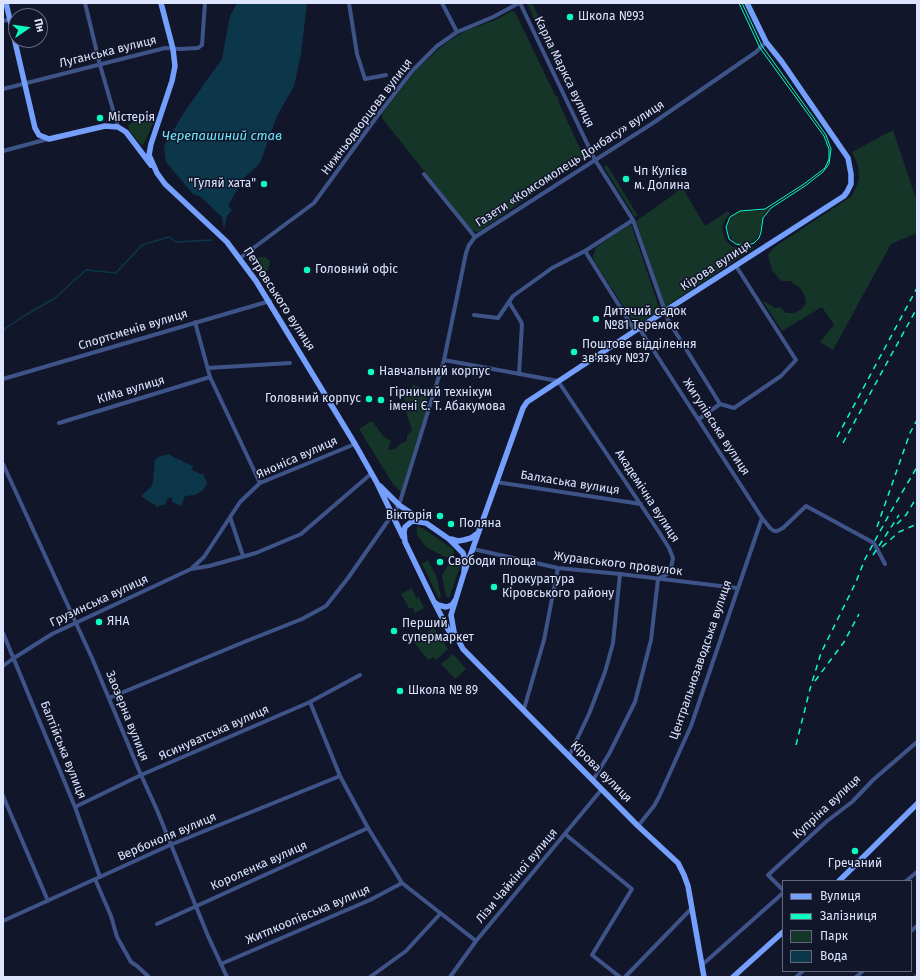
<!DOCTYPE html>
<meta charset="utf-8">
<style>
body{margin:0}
#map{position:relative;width:920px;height:980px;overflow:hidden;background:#12162b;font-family:"Fira Sans",sans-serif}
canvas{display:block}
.frame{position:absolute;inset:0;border:4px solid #dce4fe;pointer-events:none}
.legend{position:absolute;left:782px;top:880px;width:130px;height:92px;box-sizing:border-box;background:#12162b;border:1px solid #63687f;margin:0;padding:5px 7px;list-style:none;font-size:12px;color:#dce4fe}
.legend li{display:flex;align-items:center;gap:8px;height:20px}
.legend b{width:20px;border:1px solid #63687f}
.north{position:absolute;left:8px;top:8px;width:40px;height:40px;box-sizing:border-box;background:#12162b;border:1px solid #63687f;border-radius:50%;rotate:77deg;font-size:11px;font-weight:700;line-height:16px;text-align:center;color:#dce4fe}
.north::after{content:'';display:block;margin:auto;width:14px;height:18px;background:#0cfbc3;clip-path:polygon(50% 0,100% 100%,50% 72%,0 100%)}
</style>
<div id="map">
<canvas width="920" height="980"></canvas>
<div class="frame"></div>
<ul class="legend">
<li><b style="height:5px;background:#759ffd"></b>Вулиця</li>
<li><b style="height:5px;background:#0cfbc3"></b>Залізниця</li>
<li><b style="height:11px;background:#153529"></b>Парк</li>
<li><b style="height:11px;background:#0c374a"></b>Вода</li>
</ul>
<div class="north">Пн</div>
</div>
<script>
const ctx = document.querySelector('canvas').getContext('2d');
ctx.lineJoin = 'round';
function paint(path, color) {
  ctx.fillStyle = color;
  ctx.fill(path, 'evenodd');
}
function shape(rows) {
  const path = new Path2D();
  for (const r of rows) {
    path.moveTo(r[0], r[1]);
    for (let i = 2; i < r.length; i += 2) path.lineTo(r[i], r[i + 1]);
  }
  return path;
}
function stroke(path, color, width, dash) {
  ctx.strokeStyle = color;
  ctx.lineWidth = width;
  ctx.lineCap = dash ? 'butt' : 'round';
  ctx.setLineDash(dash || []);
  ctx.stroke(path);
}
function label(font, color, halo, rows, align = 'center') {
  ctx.font = font + ' "Fira Sans",sans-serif';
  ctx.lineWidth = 3;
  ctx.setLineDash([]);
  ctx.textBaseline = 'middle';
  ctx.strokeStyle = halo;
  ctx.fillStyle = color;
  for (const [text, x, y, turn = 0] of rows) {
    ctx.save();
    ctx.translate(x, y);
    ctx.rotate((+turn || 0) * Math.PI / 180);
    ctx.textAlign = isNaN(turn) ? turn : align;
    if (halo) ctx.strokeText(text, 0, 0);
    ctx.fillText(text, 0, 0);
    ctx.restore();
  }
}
const green = shape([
 [527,3,532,3,555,50,552,51,548,49],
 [511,11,515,12,555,95,558,97,559,103,583,155,583,159,478,232,471,230,382,118,382,114,417,69,442,46,466,30,496,20],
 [149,119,153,123,144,144,141,145,129,130,128,126,131,123],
 [893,130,917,202,917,233,891,244,833,350,820,342,834,325,822,307,782,331,762,300,775,308,780,307,786,313,794,313,800,310,806,304,805,296,800,288,790,281,781,281,772,270,768,255,773,248,852,196,859,180,858,165,852,152],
 [607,165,638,216,635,217,604,167],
 [679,182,705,226,728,211,730,214,726,218,722,226,724,236,726,241,733,247,740,248,752,246,754,248,665,307,636,221,676,193],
 [769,208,763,216,760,232,754,242,743,245,737,244,729,236,727,226,732,216,736,213,741,211,760,211],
 [631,224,660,310,638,325,633,321,594,261,593,257,596,247],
 [261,257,265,257,270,261,269,268,264,275,255,259],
 [414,385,420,387,426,393,428,402,426,412,402,493,393,484,359,429,370,422,373,422,383,436,391,441,388,449,390,450,395,449,400,444,407,441,407,436,412,430,405,408,408,405,404,398,405,392],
 [417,526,422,528,453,549,454,555,447,558,426,547,417,535],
 [428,560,437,578,441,597,439,599,422,564],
 [456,561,460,567,449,598,446,596,442,576,449,563],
 [412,588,416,598,419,597,424,608,415,613,413,608,409,608,401,594],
 [434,628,448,649,436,660,434,657,428,660,413,641],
 [453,654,466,669,455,679,441,664]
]);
const water = shape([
 [237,3,307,3,301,54,294,86,277,116,260,163,243,179,228,206,232,210,227,216,224,229,222,217,201,197,193,194,166,162,164,146,185,111,222,59,230,16],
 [169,454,175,458,181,460,183,462,191,465,193,466,192,470,200,474,203,474,207,483,203,490,195,495,185,496,181,506,172,502,172,498,171,497,167,499,166,504,156,507,155,504,151,503,141,496,151,487,153,482,155,460,158,457]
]);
const stream = shape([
 [3,330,24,316,55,298,86,270,116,273,142,245,169,237,176,242,212,240]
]);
const minor = shape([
 [85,3,100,65,118,127],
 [349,3,357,54,365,79,386,75],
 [442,3,457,32],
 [520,3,595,160,633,220,668,320,720,404],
 [3,21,10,19],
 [3,89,165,48,180,49,198,48,202,45,205,3],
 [3,151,48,139],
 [424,174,475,237],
 [585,251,635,331],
 [240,258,314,203,378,115,413,70,437,46,457,32,493,17,519,3],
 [509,302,520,320,522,324,519,374],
 [474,315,498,318,513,296,552,268,585,251,633,220],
 [195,322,210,377,260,483],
 [639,328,762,518,770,528,774,531,777,531,783,528,806,506,874,543,885,564],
 [444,360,558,381,659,532,669,548,673,558,671,568,667,574,658,579,651,640,635,702,609,754,593,780],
 [208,368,290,363],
 [3,379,270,301],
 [699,419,720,404,734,408,781,376,796,360,736,266],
 [59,423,210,377],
 [3,464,92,658,141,775,157,810,208,936,227,977],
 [496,482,641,504],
 [230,517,243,556],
 [473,549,558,568,620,574,737,588],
 [192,568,204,557,240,502,260,483,355,444],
 [3,633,75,807,100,877],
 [3,666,14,658,52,634,191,569,209,566,256,553,301,534,372,473],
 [109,698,244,642,302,619,326,606,348,578,399,505,444,360,466,253,469,245,475,237,653,123,756,52,766,42],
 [310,702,340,776,368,828,402,883,476,941],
 [524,709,544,640,558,568],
 [569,756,589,714,605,672,613,643,620,574],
 [3,796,48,901],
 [75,807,141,775,310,702,360,675],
 [638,826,654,806,659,797,691,726,762,518],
 [565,834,632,889,592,955,620,977],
 [95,879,111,916,117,937,131,962,137,966,149,977],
 [906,881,917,872],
 [783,890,768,875,827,821,852,802,873,780,917,742],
 [3,921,170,845,340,776],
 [157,924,368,828],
 [911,931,917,926],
 [221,964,370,900,402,883],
 [702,965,783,893],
 [370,977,406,951,440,914],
 [450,977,476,941,602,789],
 [625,977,692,908],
 [796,977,803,971],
 [856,977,863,971],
 [916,977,917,976]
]);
const secondary = shape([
 [6,3,35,128,39,135,49,139,105,126,118,127,126,132,151,165],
 [161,3,173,49,175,66,172,81,151,144,149,155,157,173,165,184,227,242,256,281,355,444,377,483,403,537],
 [380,486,399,505,423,521],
 [451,539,458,541,464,540,471,538,478,533],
 [464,573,523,408,527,402,665,311,844,196,847,192,851,184,851,174,848,158,782,62,766,42,747,3],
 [456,599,452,605,446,607,438,605,434,602,405,542,404,532,405,527,411,522,414,521,426,523,449,539,463,553,465,560,464,573,451,615,454,632,463,649,638,826,678,863,684,875,688,886,704,977],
 [434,602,450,633,454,638],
 [839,881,917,804],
 [733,977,783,932]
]);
const tram = shape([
 [739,3,760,48,824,136,829,149,829,159,825,168,804,184,765,209,740,211,730,217,726,227,729,239,736,244,745,246,754,243,759,238,761,232,763,218,771,208,805,186,823,172,829,164,831,149,826,135,762,46,742,3]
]);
const rail = shape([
 [837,437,917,288],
 [843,443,917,308],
 [897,524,906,515,915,500],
 [877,527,910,433,917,420],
 [882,547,899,532,917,524],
 [873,555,899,515],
 [815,681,844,642,859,614],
 [796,745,810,689,821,653,856,582,865,559,890,513,917,467]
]);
const markers = [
 [570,17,4,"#0cfbc3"],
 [100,118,4,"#0cfbc3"],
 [626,179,4,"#0cfbc3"],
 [264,184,4,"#0cfbc3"],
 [307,270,4,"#0cfbc3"],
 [596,319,4,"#0cfbc3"],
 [574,352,4,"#0cfbc3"],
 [371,372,4,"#0cfbc3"],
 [369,399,4,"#0cfbc3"],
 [381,400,4,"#0cfbc3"],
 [440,516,4,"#0cfbc3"],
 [451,524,4,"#0cfbc3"],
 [440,562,4,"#0cfbc3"],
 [494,587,4,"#0cfbc3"],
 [99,622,4,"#0cfbc3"],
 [394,631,4,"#0cfbc3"],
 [400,691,4,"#0cfbc3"],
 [855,851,4,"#0cfbc3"]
];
const poiNames = [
 ["Школа №93",578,17],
 ["Містерія",108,118],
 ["Чп Кулієв",634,172],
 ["м. Долина",634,186],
 ["\"Гуляй хата\"",256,184,"right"],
 ["Головний офіс",315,270],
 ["Дитячий садок",604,312],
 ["№81 Теремок",604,326],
 ["Поштове відділення",582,345],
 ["зв'язку №37",582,359],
 ["Навчальний корпус",379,372],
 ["Гірничий технікум",389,393],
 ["імені Є. Т. Абакумова",389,407],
 ["Головний корпус",361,399,"right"],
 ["Вікторія",432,516,"right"],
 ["Поляна",459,524],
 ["Свободи площа",448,562],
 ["Прокуратура",502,580],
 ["Кіровського району",502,594],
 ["ЯНА",107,622],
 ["Перший",402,624],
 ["супермаркет",402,638],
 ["Школа № 89",408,691],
 ["Гречаний",855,864,"center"]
];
const streetNames = [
 ["Луганська вулиця",108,52,-14],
 ["Карла Маркса вулиця",564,72,64],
 ["Нижньодворцова вулиця",367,117,-53],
 ["Газети «Комсомолець Донбасу» вулиця",570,164,-33],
 ["Кірова вулиця",716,266,-33],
 ["Петровського вулиця",279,299,57],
 ["Спортсменів вулиця",133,330,-17],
 ["КІМа вулиця",131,390,-17],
 ["Жигулівська вулиця",716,427,57],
 ["Яноніса вулиця",297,458,-24],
 ["Балхаська вулиця",570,483,9],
 ["Академічна вулиця",647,496,57],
 ["Журавського провулок",618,564,7],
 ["Грузинська вулиця",99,601,-25],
 ["Центральнозаводська вулиця",701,660,-71],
 ["Заозерна вулиця",127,716,68],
 ["Ясинуватська вулиця",214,733,-24],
 ["Балтійська вулиця",63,750,68],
 ["Кірова вулиця",601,772,45],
 ["Купріна вулиця",827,807,-43],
 ["Вербоноля вулиця",167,837,-23],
 ["Короленка вулиця",259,866,-24],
 ["Лізи Чайкіної вулиця",517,876,-50],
 ["Житлкоопівська вулиця",308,915,-23]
];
const waterNames = [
 ["Черепашиний став",222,136]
];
paint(green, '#153529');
paint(water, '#0c374a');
stroke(stream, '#0c374a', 1.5);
stroke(minor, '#3e5489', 4);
stroke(secondary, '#759ffd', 5.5);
stroke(tram, '#0cfbc3', 1);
stroke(rail, '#0cfbc3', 1.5, [6, 5]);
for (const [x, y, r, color] of markers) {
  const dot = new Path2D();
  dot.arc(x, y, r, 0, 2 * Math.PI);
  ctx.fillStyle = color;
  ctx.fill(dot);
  stroke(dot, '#12162b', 1.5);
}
label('12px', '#dce4fe', '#12162b', poiNames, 'left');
label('12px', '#dce4fe', '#12162b', streetNames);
label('italic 13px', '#6ceafc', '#12162b', waterNames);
</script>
